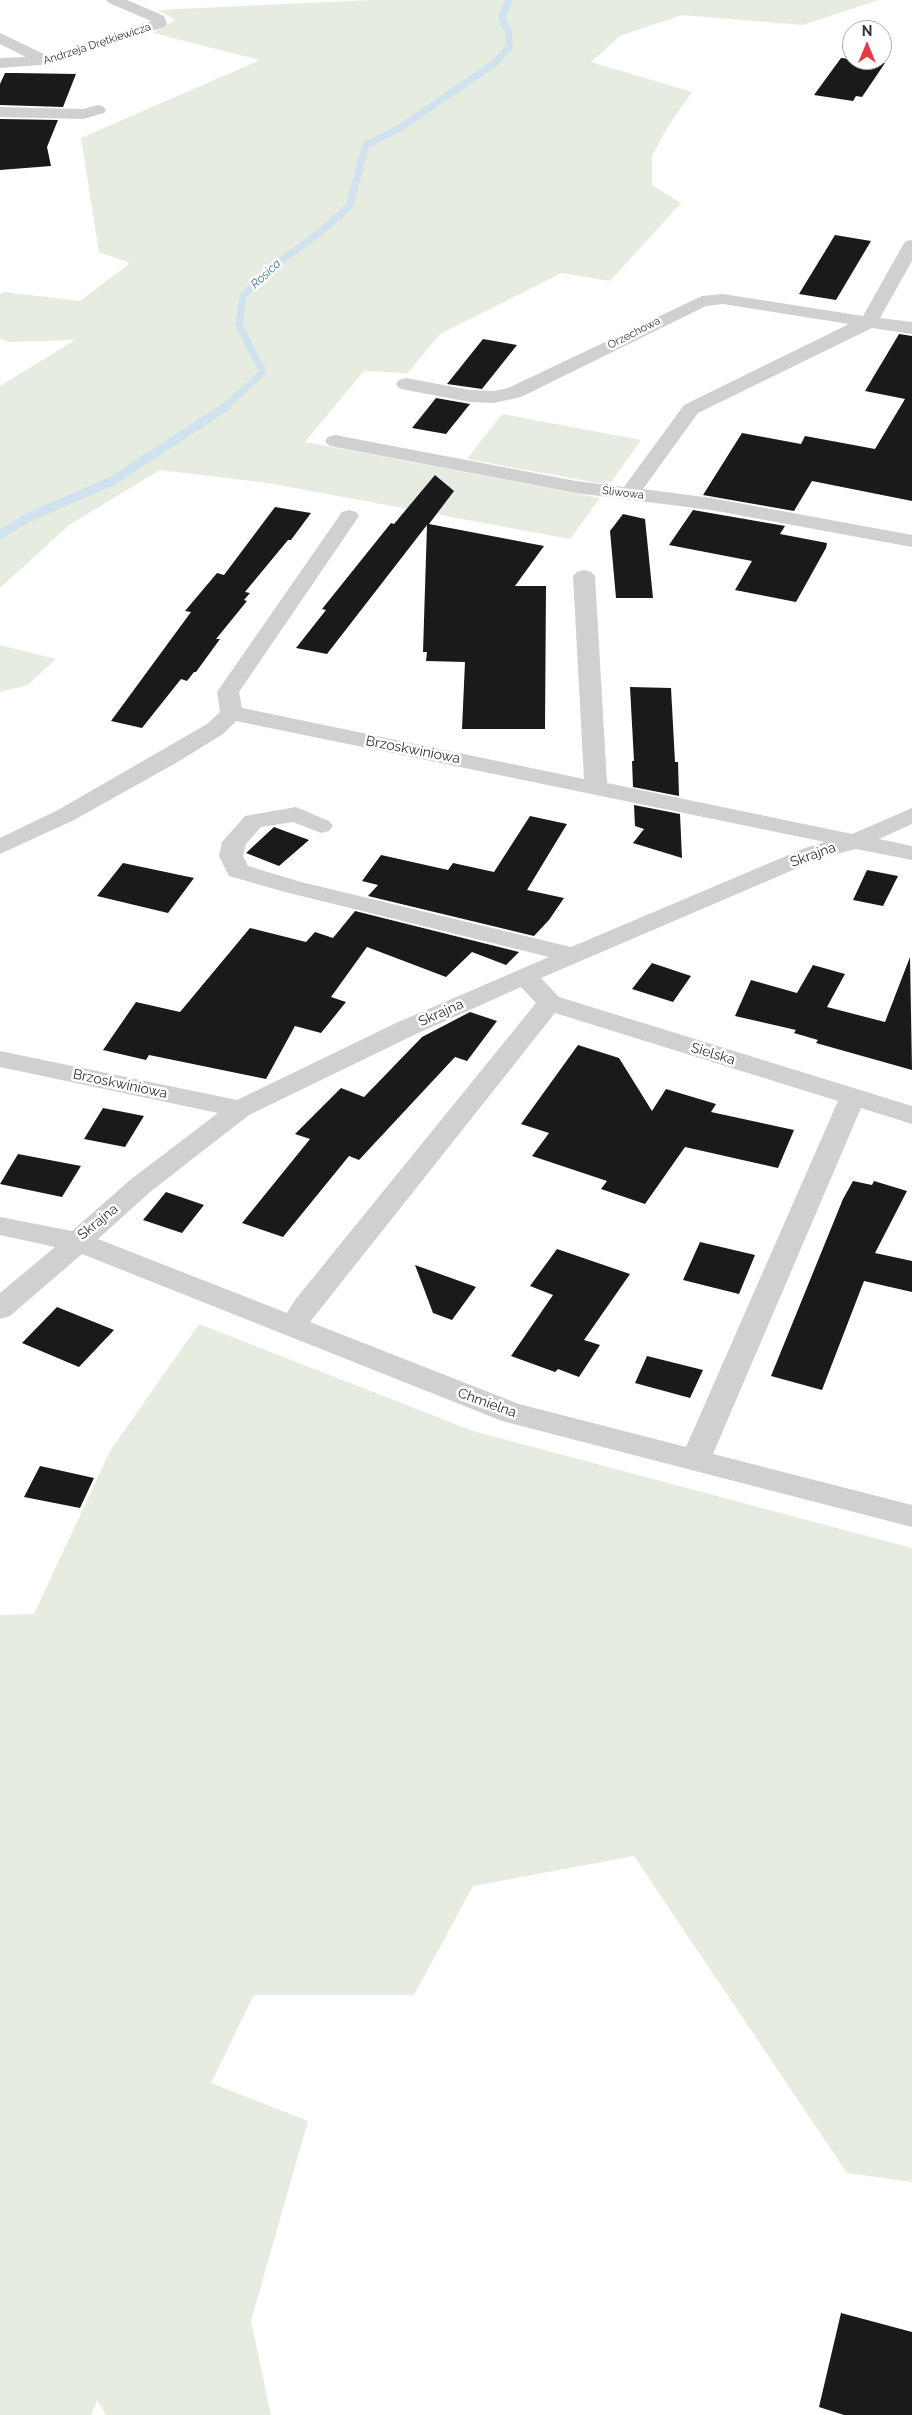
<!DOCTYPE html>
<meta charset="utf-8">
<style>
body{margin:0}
#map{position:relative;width:912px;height:2415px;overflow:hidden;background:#fff;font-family:Raleway,sans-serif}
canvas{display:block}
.north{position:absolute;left:842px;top:20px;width:50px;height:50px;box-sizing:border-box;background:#fff;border:1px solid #adadad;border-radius:50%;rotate:0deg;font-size:14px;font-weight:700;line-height:20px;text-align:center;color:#333}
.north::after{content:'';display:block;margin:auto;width:18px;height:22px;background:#e63946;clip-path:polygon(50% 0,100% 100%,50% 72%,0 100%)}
</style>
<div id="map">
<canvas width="912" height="2415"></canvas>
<div class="north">N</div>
</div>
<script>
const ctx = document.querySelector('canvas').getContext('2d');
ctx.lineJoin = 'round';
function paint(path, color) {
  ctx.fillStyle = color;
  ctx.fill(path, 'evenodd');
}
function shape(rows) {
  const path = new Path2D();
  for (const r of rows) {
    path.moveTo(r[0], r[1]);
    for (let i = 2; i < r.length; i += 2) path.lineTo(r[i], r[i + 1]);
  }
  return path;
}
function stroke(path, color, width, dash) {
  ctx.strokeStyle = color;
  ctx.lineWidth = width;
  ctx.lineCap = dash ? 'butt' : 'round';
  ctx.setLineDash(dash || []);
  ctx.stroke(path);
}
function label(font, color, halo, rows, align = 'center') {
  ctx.font = font + ' Raleway,sans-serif';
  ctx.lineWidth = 5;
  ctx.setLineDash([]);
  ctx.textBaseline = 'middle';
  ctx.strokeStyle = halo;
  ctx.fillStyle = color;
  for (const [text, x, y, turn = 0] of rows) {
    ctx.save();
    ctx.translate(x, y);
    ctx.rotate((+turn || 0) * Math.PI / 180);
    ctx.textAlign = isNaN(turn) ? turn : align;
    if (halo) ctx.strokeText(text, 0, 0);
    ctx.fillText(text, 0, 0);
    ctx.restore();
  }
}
const green = shape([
 [373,0,879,0,803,25,682,15,620,36,591,62,692,92,669,125,652,156,652,185,681,203,610,281,561,273,440,334,408,373,364,371,305,442,600,498,570,539,268,483,160,470,69,525,0,588,0,386,75,340,9,342,0,339,0,294,4,292,80,301,130,263,99,252,81,138,260,60,153,33,175,20,158,10],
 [502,414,641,440,609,485,467,459],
 [0,645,56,659,28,685,0,692],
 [199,1324,473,1431,912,1548,912,2182,847,2173,634,1856,473,1886,414,1995,254,1995,211,2083,308,2121,251,2321,271,2415,106,2415,97,2400,91,2415,0,2415,0,1615,34,1614,110,1451]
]);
const streamFar1 = shape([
 [225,407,263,372,239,325,243,296,267,271,319,233,349,207,366,145,400,128,495,63,509,47,509,34,502,17,509,0]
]);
const stream = shape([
 [0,535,27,518,112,481,227,406]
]);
const building = shape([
 [841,58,885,63,862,97,856,96,853,101,814,95],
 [5,73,15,73,76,74,63,107,0,105,0,84],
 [0,119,58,120,47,147,51,166,0,170],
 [835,235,871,241,836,300,799,294],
 [899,334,912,336,912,501,812,481,794,511,703,495,742,433,801,444,805,436,875,449,905,399,865,391],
 [483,339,517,345,482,389,447,384],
 [436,398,470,404,446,434,412,428],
 [435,475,454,491,429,524,544,546,515,586,546,586,545,729,462,729,465,662,426,661,427,652,423,652,427,525,327,654,296,648,326,610,322,609,391,523,394,524],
 [275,507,311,513,291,540,288,540,245,592,250,593,244,600,247,601,216,639,220,639,196,672,194,672,187,681,181,679,142,728,111,721,191,612,185,611,217,573,224,575],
 [693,510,785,526,780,534,827,543,826,548,796,602,735,590,752,561,669,545],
 [623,514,645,519,653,598,616,598,610,531],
 [630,687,671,688,675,762,678,762,679,796,633,787,632,761,634,761],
 [634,805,680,814,682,858,633,843,644,829,635,826],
 [530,816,567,824,527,890,564,898,549,920,534,936,368,896,378,885,362,881,381,855,448,870,453,863,494,872],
 [274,827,309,840,279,866,246,853],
 [123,863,194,878,168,913,97,896],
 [867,870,898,876,883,906,853,900],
 [355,911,519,952,506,965,472,952,446,977,367,947,331,997,346,1002,321,1033,295,1026,266,1079,149,1055,146,1060,103,1050,136,1002,180,1012,250,928,306,942,315,932,333,938],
 [910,957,912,1070,816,1043,818,1040,794,1033,796,1030,735,1016,751,980,797,993,813,965,845,974,827,1007,885,1022],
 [652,963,691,976,673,1002,632,989],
 [470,1012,497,1021,467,1061,455,1057,359,1160,349,1156,283,1237,242,1223,310,1139,295,1134,341,1088,364,1097,422,1037],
 [578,1045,619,1058,652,1111,666,1089,716,1104,711,1112,794,1130,778,1168,685,1147,645,1204,601,1189,607,1181,532,1156,549,1133,521,1124],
 [103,1108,144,1116,125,1147,84,1139],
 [18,1154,81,1166,62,1197,0,1184],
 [853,1181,872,1185,874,1181,907,1191,875,1253,912,1261,912,1292,864,1281,822,1390,771,1376,843,1199],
 [166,1192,204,1205,182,1233,143,1220],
 [700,1242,755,1255,739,1294,683,1280],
 [557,1249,630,1274,584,1340,600,1345,579,1377,558,1369,555,1372,511,1356,553,1295,530,1286],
 [415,1265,476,1287,452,1320,433,1313],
 [57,1307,114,1330,79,1367,22,1343],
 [647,1356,703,1370,690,1398,635,1383],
 [40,1466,94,1478,80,1508,24,1497],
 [841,2313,912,2332,912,2415,844,2415,819,2407]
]);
const minor = shape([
 [106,0,127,0,164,16,167,24,164,27,53,64,0,68,0,58,26,57,0,44,0,33,48,56,151,21,109,3,106,0],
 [98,105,104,107,106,110,104,113,83,119,0,117,0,107,83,109,98,105],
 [912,240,912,261,880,318,912,322,912,334,872,328,698,413,643,489,711,498,912,535,912,547,711,510,576,493,335,447,328,445,325,441,328,437,335,435,576,481,624,487,684,405,849,324,723,304,706,306,521,397,494,403,470,402,406,390,399,388,396,384,399,380,406,378,470,390,494,391,508,388,702,296,723,294,863,316,903,245,906,241,912,240],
 [349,510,356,512,359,516,239,692,242,708,584,779,573,576,577,572,584,570,591,572,595,576,607,783,852,834,912,808,912,824,879,839,912,846,912,860,856,849,821,858,541,978,559,997,912,1106,912,1124,861,1108,713,1454,912,1505,912,1527,502,1421,82,1254,10,1316,0,1319,0,1293,55,1247,0,1235,0,1217,72,1231,130,1180,218,1113,0,1067,0,1051,237,1100,396,1023,549,957,285,892,229,876,219,856,222,842,245,816,296,807,329,821,333,826,329,831,321,833,293,822,261,827,246,844,243,856,248,866,301,882,571,947,805,848,825,842,236,721,223,734,176,763,74,820,0,854,0,838,58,810,207,724,220,712,217,692,342,512,349,510],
 [521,987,536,1003,295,1300,287,1313,98,1239,150,1192,249,1115,414,1035,521,987],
 [555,1013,838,1101,686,1447,519,1404,310,1322,555,1013]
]);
const farStreetnames = [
 ["Andrzeja Drętkiewicza",97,44,-18],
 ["Orzechowa",634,333,-27],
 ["Śliwowa",623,493,7]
];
const farWaternames = [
 ["Rosica",266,274,-43]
];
const streetNames = [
 ["Brzoskwiniowa",413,750,11],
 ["Skrajna",813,855,-20],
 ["Skrajna",441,1013,-24],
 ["Sielska",713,1054,17],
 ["Brzoskwiniowa",120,1084,12],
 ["Skrajna",98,1222,-39],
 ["Chmielna",487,1403,20]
];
paint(green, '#e6ecdf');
stroke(streamFar1, '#cfe2ee', 7);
stroke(stream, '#cfe2ee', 9);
paint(building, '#1a1a1a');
paint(minor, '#d0d0d0');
label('11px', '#333', '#fff', farStreetnames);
label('italic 12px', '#3f7597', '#fff', farWaternames);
label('14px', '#333', '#fff', streetNames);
</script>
